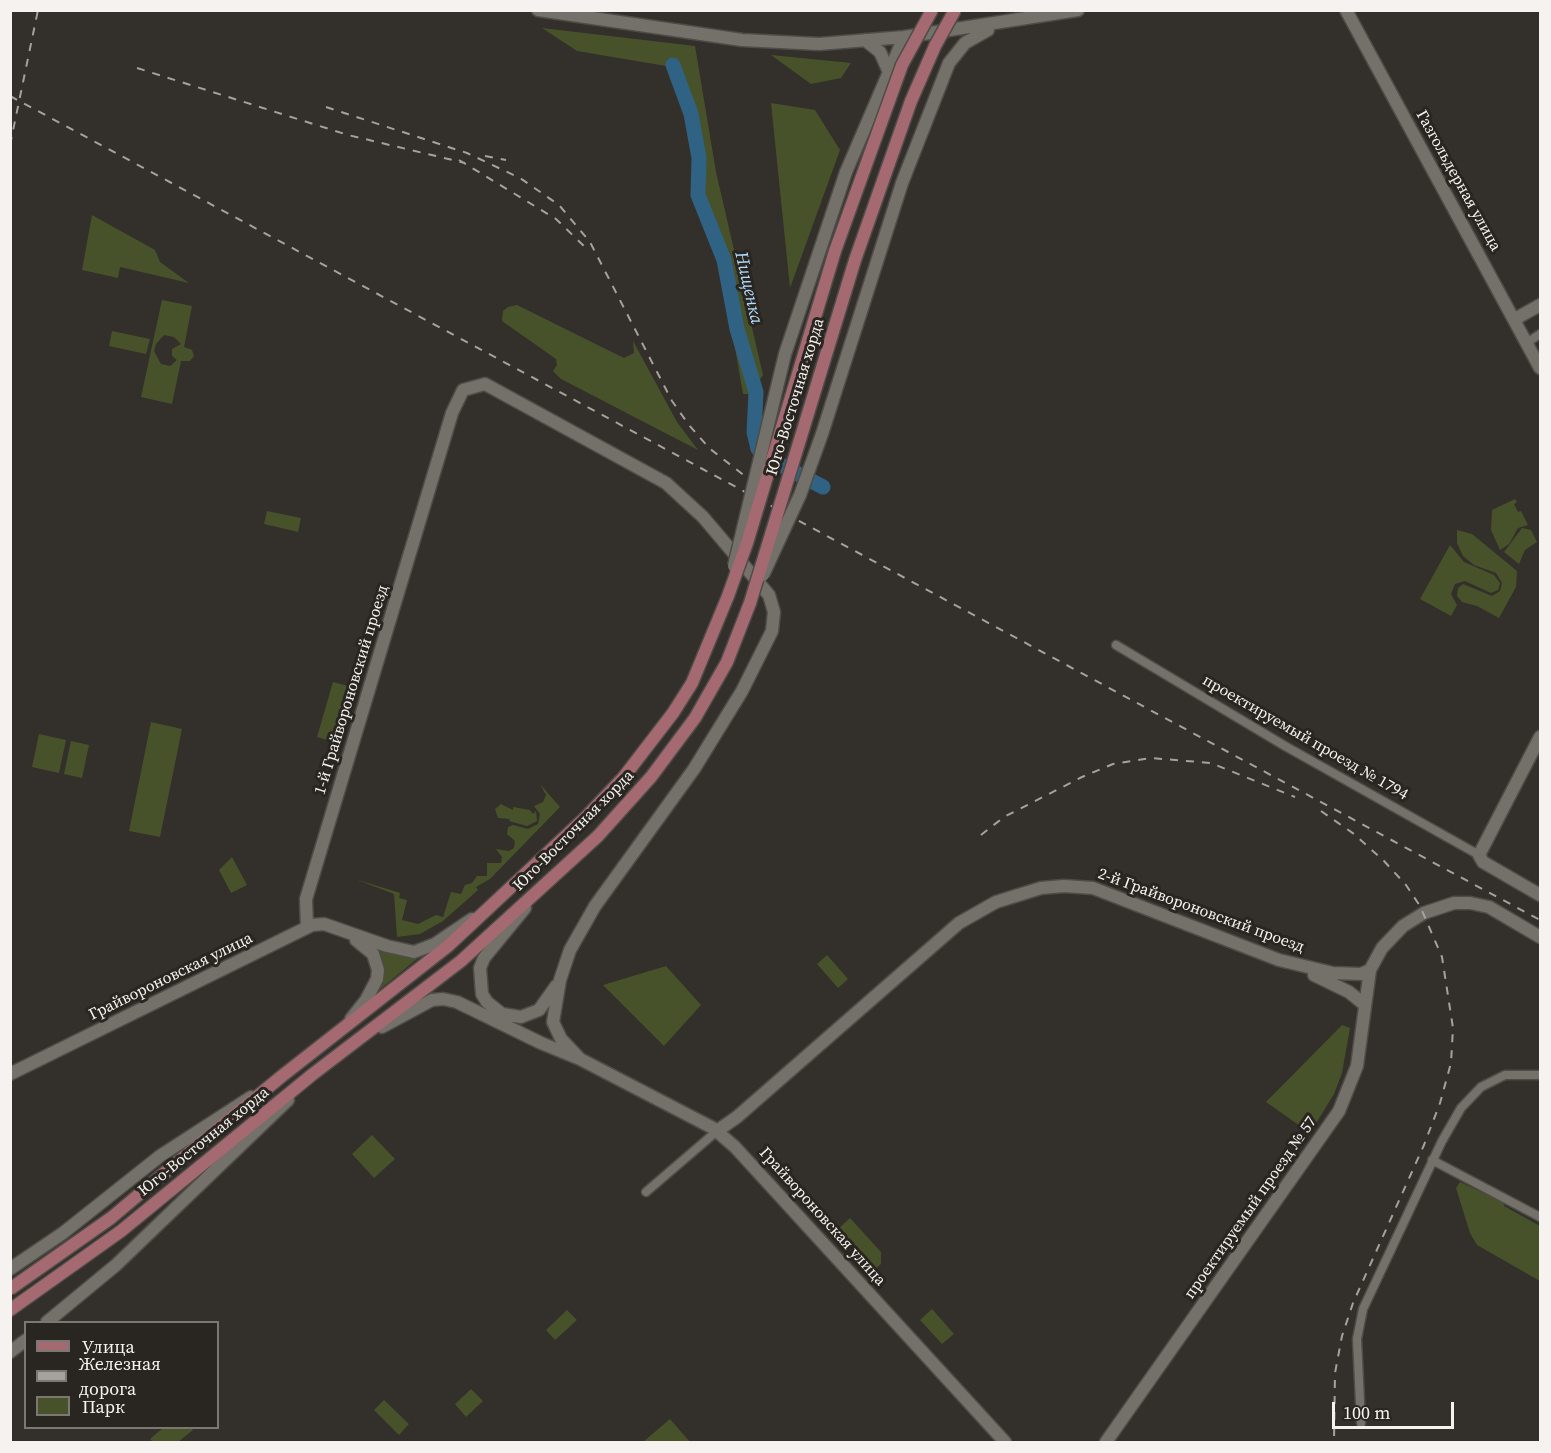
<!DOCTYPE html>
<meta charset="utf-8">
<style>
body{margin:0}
#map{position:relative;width:1551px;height:1453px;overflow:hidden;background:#332f2a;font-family:"Source Serif 4",serif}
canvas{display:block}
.frame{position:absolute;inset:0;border:12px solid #f5f2ef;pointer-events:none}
.legend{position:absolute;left:24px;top:1321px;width:195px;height:108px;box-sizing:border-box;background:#292520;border:2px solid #7b7773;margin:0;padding:8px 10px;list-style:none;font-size:18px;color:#f5f2ef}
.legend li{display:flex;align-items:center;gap:12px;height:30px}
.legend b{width:30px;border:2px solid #7b7773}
.scale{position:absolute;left:1332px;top:1402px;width:122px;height:27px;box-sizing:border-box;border:3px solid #f5f2ef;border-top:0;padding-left:8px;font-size:18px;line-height:21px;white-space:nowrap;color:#f5f2ef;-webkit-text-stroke:4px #292520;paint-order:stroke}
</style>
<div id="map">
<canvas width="1551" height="1453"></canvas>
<div class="frame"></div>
<ul class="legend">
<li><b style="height:8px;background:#a56971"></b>Улица</li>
<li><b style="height:8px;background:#a5a29e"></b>Железная дорога</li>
<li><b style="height:16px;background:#48522a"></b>Парк</li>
</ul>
<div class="scale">100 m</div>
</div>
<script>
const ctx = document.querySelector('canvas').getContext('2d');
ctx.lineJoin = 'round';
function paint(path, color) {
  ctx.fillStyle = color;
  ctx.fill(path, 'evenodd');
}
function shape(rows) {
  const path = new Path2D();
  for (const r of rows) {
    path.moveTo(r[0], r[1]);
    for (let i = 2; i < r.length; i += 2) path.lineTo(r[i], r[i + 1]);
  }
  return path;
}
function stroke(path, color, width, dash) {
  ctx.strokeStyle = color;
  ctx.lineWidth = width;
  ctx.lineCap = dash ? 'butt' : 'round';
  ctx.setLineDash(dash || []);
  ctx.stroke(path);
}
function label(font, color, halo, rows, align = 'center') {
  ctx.font = font + ' "Source Serif 4",serif';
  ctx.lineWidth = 6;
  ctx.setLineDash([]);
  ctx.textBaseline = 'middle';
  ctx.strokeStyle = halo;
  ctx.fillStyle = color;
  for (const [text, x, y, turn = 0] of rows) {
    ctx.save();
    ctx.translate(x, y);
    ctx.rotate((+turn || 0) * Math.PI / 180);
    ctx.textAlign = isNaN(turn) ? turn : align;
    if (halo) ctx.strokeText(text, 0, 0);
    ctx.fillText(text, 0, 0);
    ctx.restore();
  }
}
const green = shape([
 [542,28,695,46,716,172,763,375,750,394,743,394,724,284,684,114,666,66,577,51],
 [771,55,851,63,841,78,811,84],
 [771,103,815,110,840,150,790,288],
 [92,215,155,250,160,262,189,283,120,267,118,278,82,270],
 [162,300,192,306,184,347,192,350,194,356,190,361,181,361,172,404,141,397],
 [164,335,174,337,181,344,172,349,172,356,177,360,170,366,161,364,154,351,156,344],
 [517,305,624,358,634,353,633,341,677,422,698,450,561,379,553,371,557,365,556,359,502,321,503,311,508,307],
 [112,331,150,339,146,354,109,346],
 [1515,499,1517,502,1514,504,1518,512,1521,511,1528,525,1518,528,1509,544,1500,550,1491,530,1492,510],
 [267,511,301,518,298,532,264,524],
 [1522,528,1531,530,1537,542,1525,550,1519,564,1504,552],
 [1457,530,1472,534,1517,571,1516,587,1499,618,1477,606,1462,602,1457,596,1458,588,1463,584,1492,596,1500,591,1502,583,1496,573,1474,565,1463,556,1457,543],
 [1450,545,1464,562,1494,575,1500,583,1498,590,1491,593,1465,581,1455,584,1451,594,1457,605,1451,616,1420,599],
 [333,682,356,688,340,744,317,737],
 [151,722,182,729,160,837,129,831],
 [39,734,66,740,59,773,32,767],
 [71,741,89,745,82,778,64,774],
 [540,784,560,807,490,879,476,887,478,890,443,921,420,934,397,937,394,894,355,879,400,893,399,898,407,900,402,920,418,924,436,915,443,917,451,892,461,894,465,885,472,883,477,876,487,876,487,863,501,863,502,857,496,849,509,851,514,848,515,841,507,834,508,827,513,825,528,829,538,824,540,814,534,806,543,802,546,795],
 [501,804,513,810,513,807,530,810,533,814,536,811,537,821,527,826,509,821,510,819,498,818,495,809],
 [232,857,247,885,231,893,219,870],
 [374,948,423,954,379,990,382,974],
 [827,955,848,979,838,988,817,964],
 [666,966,701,1005,664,1046,603,985],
 [1342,1025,1350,1028,1342,1073,1334,1094,1310,1133,1266,1102],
 [372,1135,395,1159,374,1178,352,1154],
 [1460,1182,1505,1203,1504,1206,1540,1226,1540,1281,1477,1245,1470,1233,1456,1188],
 [850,1218,881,1252,881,1264,873,1271,836,1231],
 [932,1309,954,1334,942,1344,920,1320],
 [567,1310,577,1320,555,1340,546,1330],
 [471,1389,483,1401,466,1417,455,1404],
 [384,1400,409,1424,399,1435,374,1410],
 [670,1419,690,1442,643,1442],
 [163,1428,191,1428,193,1430,178,1442,153,1442,150,1439]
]);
const river = shape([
 [673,65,691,114,699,158,698,195,724,260,737,329,756,392,754,432,758,449,781,465,823,487]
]);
const street = shape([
 [1528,342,1540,334],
 [1116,645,1285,746,1479,855],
 [1432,1160,1540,1217],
 [646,1192,717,1131],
 [1361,1423,1357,1339,1363,1309,1442,1141,1461,1108,1481,1087,1505,1075,1540,1075]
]);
const secondary = shape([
 [538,10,742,40,819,44,904,37,1078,10],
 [1346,10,1540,368],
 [865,40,880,52,888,70],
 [846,172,904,37],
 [902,183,949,63,965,43,988,30],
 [1515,319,1540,305],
 [1540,737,1479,855,1483,862,1540,895],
 [525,908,484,958,480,968,482,994,487,1002,502,1014,521,1017,539,1010,556,986],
 [307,927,306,899,452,413,463,390,485,384,666,483,703,517,769,595,774,612,772,631,742,691,694,769,595,906,570,950,560,980,553,1022,561,1039,580,1059],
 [1314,975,1349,992,1365,1005],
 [351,1019,366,1000,377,979,378,970,373,954,356,940],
 [382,1027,432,1000,443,999,457,1002,541,1043,580,1059,713,1128,735,1147,1005,1442],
 [10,1074,312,925,324,924,387,946,414,952,435,944,472,919],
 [717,1131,737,1117,959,923,996,902,1041,888,1064,886,1093,888,1279,960,1333,973,1361,974,1370,970,1382,948,1403,926,1424,913,1454,903,1470,903,1489,907,1540,937],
 [10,1269,63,1233,160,1156,251,1097],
 [47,1322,116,1265,288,1100],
 [10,1352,26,1340],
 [1106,1442,1339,1111,1357,1066,1370,970]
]);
const primary = shape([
 [162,1175,282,1076,448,946,586,817,623,778,673,713,692,683,728,596],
 [10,1310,121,1231,313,1074,461,961,598,836,651,777,695,718,727,662,750,603]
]);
const rail = shape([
 [137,68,348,135,465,163],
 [10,96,1540,920],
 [326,107,467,153,520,178,559,205,590,242,672,401,689,425,709,448,755,484],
 [10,145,38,10],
 [485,156,506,160],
 [459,160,556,219,587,249],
 [1321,811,1354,834,1384,861,1406,885,1420,906,1442,957,1453,1028,1451,1063,1440,1103,1424,1145,1353,1303,1342,1336,1335,1373,1334,1442],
 [981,835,1004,817,1082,777,1113,764,1151,758,1211,763,1295,797]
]);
const secondaryBridge = shape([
 [734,566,785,354,846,172],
 [763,575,800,495,822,434,902,183]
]);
const primaryBridge = shape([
 [728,596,747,543,835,251,902,65,932,10],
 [750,603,855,260,911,101,935,46,955,10],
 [10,1289,111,1218,162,1175]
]);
const streetNames = [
 ["Газгольдерная улица",1458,181,61],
 ["Юго-Восточная хорда",796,397,-73],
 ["1-й Грайвороновский проезд",352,690,-73],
 ["проектируемый проезд № 1794",1305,738,30],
 ["Юго-Восточная хорда",574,831,-45],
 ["2-й Грайвороновский проезд",1201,911,20],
 ["Грайвороновская улица",171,977,-26],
 ["Юго-Восточная хорда",204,1142,-39],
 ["проектируемый проезд № 57",1251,1208,-55],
 ["Грайвороновская улица",822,1217,48]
];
const waterNames = [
 ["Нищенка",748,288,77]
];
paint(green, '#48522a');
stroke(river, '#306284', 15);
stroke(street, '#4f4c48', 11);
stroke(secondary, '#4f4c48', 15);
stroke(primary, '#4f4c48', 15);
stroke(street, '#74706a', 8);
stroke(secondary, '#74706a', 12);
stroke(primary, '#a56971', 12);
stroke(rail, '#a5a29e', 2, [8, 8]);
stroke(secondaryBridge, '#4f4c48', 15, []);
stroke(primaryBridge, '#4f4c48', 15, []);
stroke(secondaryBridge, '#74706a', 12);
stroke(primaryBridge, '#a56971', 12);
label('16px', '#f5f2ef', '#292520', streetNames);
label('italic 18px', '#b2deff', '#292520', waterNames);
</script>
